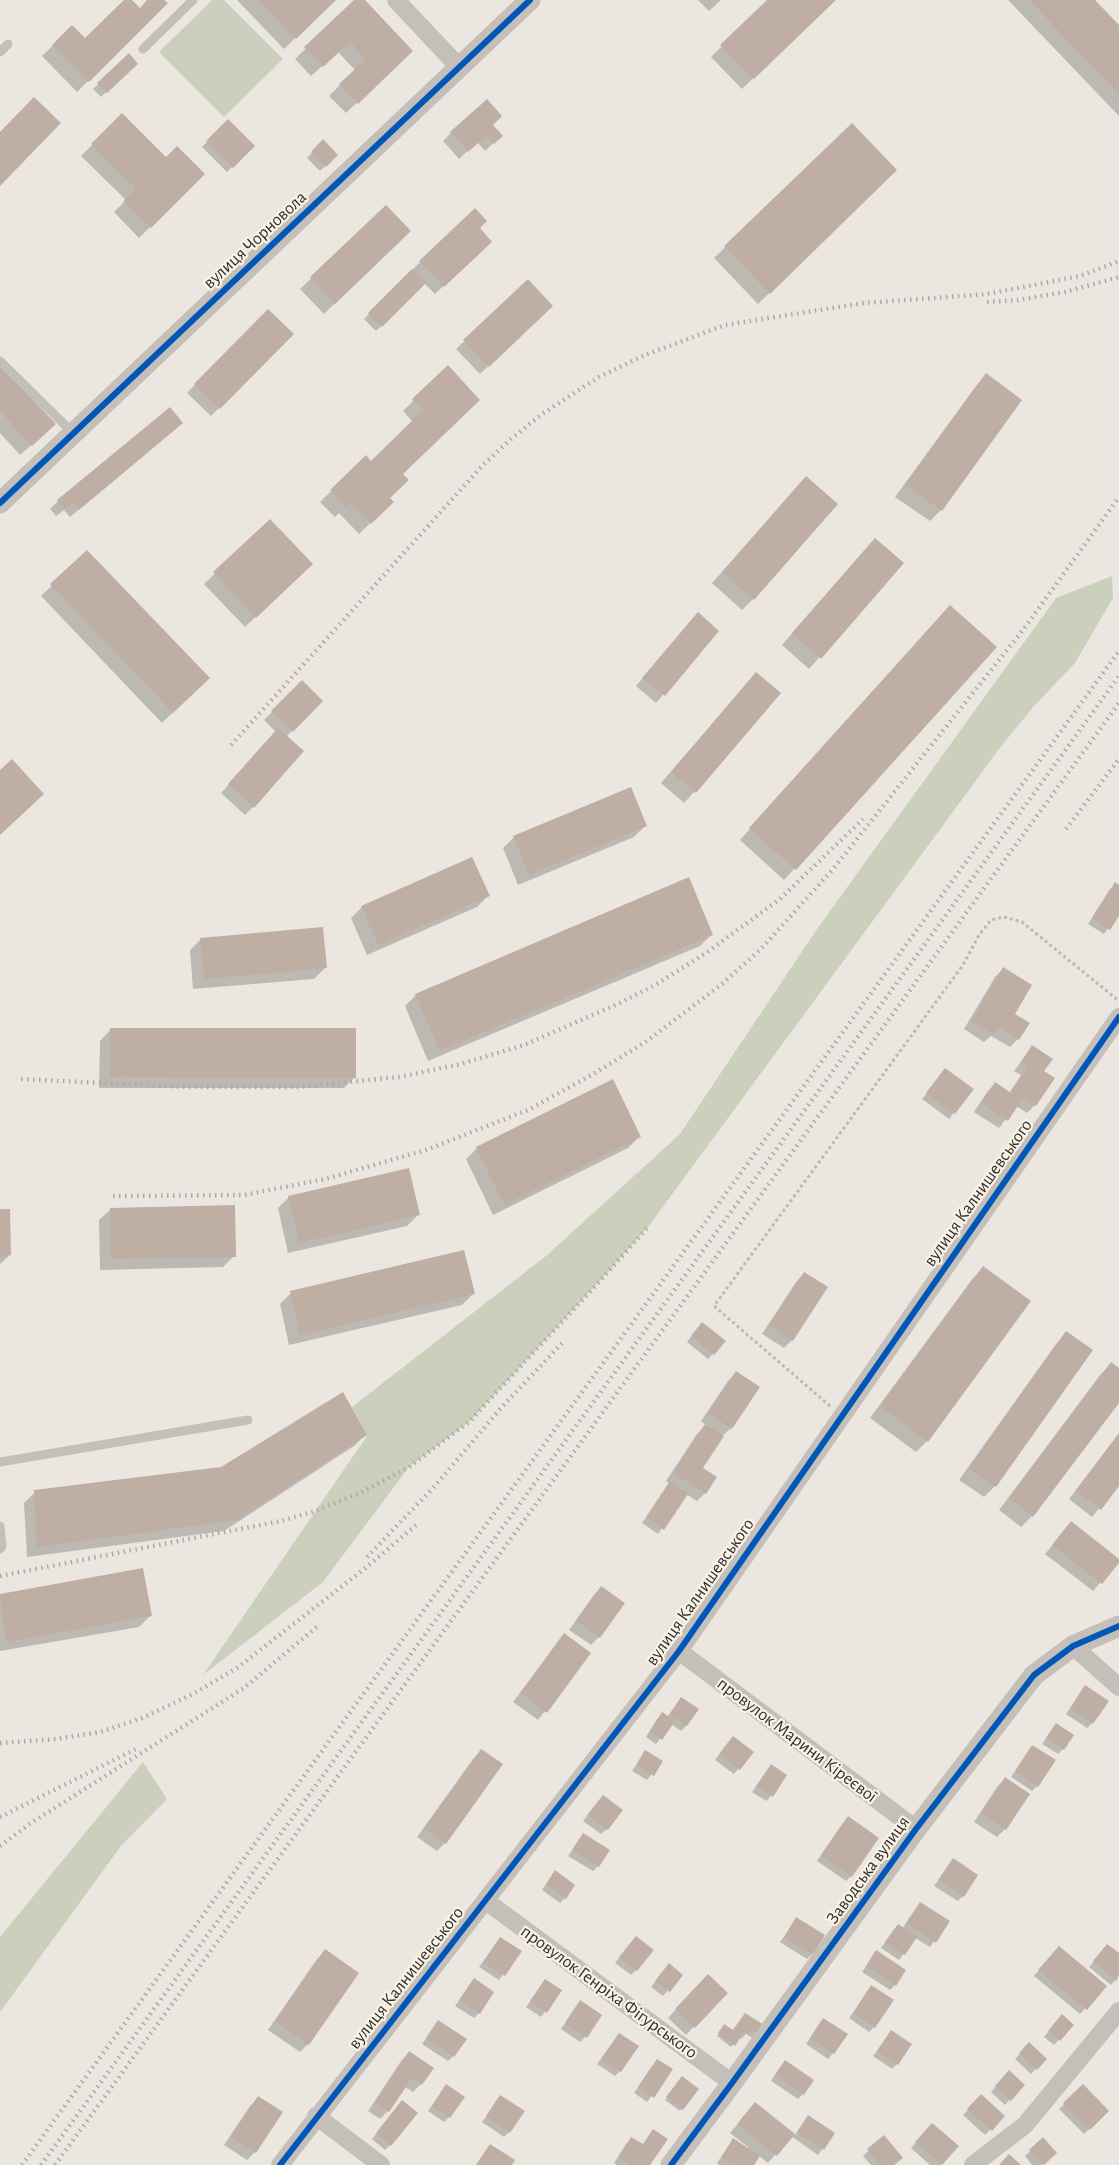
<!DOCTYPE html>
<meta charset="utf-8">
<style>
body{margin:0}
canvas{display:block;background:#ebe7e0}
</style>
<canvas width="1119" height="2165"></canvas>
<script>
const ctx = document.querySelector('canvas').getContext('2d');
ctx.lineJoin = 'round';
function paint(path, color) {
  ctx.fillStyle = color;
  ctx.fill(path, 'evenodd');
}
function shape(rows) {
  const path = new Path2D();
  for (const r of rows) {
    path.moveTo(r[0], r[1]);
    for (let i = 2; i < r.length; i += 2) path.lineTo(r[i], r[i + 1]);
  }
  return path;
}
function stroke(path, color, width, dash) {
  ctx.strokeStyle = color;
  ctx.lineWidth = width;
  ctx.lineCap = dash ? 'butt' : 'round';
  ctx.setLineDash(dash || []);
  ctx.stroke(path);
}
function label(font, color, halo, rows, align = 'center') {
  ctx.font = font + ' "Alegreya Sans",sans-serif';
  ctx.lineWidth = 4.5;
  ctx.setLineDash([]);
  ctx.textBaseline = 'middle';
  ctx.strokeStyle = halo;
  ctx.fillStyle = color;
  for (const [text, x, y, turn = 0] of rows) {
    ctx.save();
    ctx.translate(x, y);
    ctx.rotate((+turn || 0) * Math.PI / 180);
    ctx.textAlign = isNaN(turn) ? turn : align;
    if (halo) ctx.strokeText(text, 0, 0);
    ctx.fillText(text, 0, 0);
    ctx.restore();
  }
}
const green = shape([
 [212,0,224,0,283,59,224,117,159,52],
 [1112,576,1113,598,1075,663,1035,705,1002,745,648,1227,600,1281,469,1422,409,1467,323,1582,203,1675,367,1436,352,1407,546,1256,680,1134,817,929,1056,598],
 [143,1762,167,1799,121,1846,0,2012,0,1937]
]);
const shadow = shape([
 [126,0,130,0,140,10,149,0,162,0,166,3,77,92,42,56,72,27,85,41],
 [237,0,334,0,284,49],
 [356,0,363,0,400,62,346,113,329,96,355,70,338,52,311,76,295,59],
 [698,0,721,0,709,11],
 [769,0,834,0,742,89,711,57],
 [1008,0,1093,0,1119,27,1119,116],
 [129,55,136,64,101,97,93,89],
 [122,115,166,159,203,174,139,238,114,212,126,200,81,156],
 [228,121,253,146,227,172,202,147],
 [852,125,895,170,758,304,714,258],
 [491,126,501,136,485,151,477,142,459,159,443,141,451,133],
 [323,141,336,155,320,171,307,158],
 [386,207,409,231,324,314,300,289],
 [478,229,490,242,435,294,424,283,376,331,364,319,420,262],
 [528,281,551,306,480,374,456,349],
 [268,311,292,334,211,416,187,393],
 [0,367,43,435,20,455,0,433],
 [447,367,401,474,389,499,392,502,359,534,339,513,335,517,320,502,366,457,371,463,413,422,403,411],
 [986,375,941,510,930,521,895,497,976,386],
 [173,431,70,517,64,510,56,516,50,509,58,501],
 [796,489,753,599,742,610,712,583],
 [270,521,311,564,245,627,204,584],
 [864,551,902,563,809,669,782,645],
 [87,552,208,678,162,723,41,596],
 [939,618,995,648,784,880,740,840],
 [690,622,717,631,656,703,636,686],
 [302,682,321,701,286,737,253,807,245,815,221,793,276,732,264,720],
 [746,685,694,792,684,803,661,783],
 [645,826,634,837,518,885,503,848,514,837],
 [1119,887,1119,913,1104,934,1088,924,1110,889],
 [488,896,477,907,367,955,351,918,362,907],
 [711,935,700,946,428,1061,405,1006,416,995],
 [201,939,325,968,314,979,193,989,190,950],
 [1003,969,1018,1039,1010,1047,991,1036,984,1042,964,1029,995,977],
 [111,1029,355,1077,344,1088,99,1088,100,1041],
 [1032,1047,1042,1072,1035,1105,1027,1113,1016,1106,999,1128,974,1112,987,1092,995,1084,1009,1093,1021,1075,1014,1071],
 [945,1070,972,1089,949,1119,922,1099],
 [639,1137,628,1148,493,1215,466,1159,477,1148],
 [289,1197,418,1215,407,1226,288,1253,278,1208],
 [111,1209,234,1256,223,1267,100,1270,99,1220],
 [0,1210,10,1255,0,1264],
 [984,1268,927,1441,916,1452,870,1418,973,1278],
 [804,1273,792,1340,784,1348,762,1334,796,1282],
 [291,1293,473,1294,462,1305,289,1345,280,1304],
 [697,1329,713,1354,708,1359,687,1342],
 [1067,1333,995,1486,984,1497,959,1480,1056,1344],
 [1111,1364,1119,1370,1119,1400,1032,1516,1021,1527,999,1510,1100,1375],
 [736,1373,731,1428,722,1436,701,1469,705,1493,697,1501,686,1494,658,1534,642,1523,670,1484,666,1481,697,1434,706,1425,701,1421,728,1381],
 [1119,1434,1119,1484,1092,1517,1069,1499],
 [365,1435,354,1446,224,1531,27,1557,24,1503,35,1492,222,1469],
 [1071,1523,1119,1561,1093,1591,1045,1554],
 [142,1570,150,1616,139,1627,0,1651,0,1595],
 [601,1588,599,1637,591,1645,569,1630,593,1596],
 [564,1635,589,1654,538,1720,513,1702],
 [1085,1687,1092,1723,1087,1728,1066,1714],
 [681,1699,697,1709,686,1726,681,1731,671,1724,656,1744,646,1737,657,1719,662,1714,667,1717],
 [1056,1725,1063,1749,1058,1754,1042,1744],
 [728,1743,752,1752,734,1774,715,1760],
 [1032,1747,1037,1786,1032,1791,1011,1777],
 [481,1751,501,1765,445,1843,437,1851,417,1837,473,1759],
 [645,1752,661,1762,647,1780,632,1771],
 [771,1766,771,1796,766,1801,752,1792],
 [1005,1779,1005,1829,997,1837,974,1822,997,1787],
 [603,1797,607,1829,601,1834,583,1821],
 [843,1823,851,1876,846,1881,817,1861],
 [583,1835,598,1866,593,1871,568,1856],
 [953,1860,963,1896,958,1901,934,1886],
 [550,1878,565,1898,560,1903,542,1890],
 [920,1903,948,1922,930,1947,915,1938,899,1960,881,1948,893,1931,898,1926,902,1929],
 [797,1919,812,1954,807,1959,780,1942],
 [500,1939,520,1952,499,1980,479,1967],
 [631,1943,636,1970,631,1975,615,1963],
 [1108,1946,1119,1955,1119,1976,1111,1985,1089,1967],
 [325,1951,308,2044,300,2052,268,2030,317,1959],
 [876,1952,895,1985,890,1990,862,1972],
 [1054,1953,1105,1986,1080,2014,1034,1976],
 [664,1970,681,1975,663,1996,651,1987],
 [474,1980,479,2013,474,2018,455,2006],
 [545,1981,560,1991,541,2017,526,2007],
 [700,1984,726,1993,686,2035,668,2018],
 [872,1987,874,2027,869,2032,849,2018],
 [575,2008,585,2037,580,2042,561,2029],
 [745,2014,762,2025,752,2038,746,2034,741,2039,739,2037,731,2047,717,2036,723,2028,732,2031],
 [823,2019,833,2053,828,2059,806,2044],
 [438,2021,453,2056,448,2061,422,2044],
 [1057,2021,1072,2025,1054,2045,1044,2037],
 [891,2032,897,2064,892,2069,873,2056],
 [619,2035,620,2071,615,2076,597,2064],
 [1029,2044,1045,2059,1031,2074,1015,2059],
 [409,2053,421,2084,413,2092,405,2087,388,2111,380,2119,368,2111,401,2061],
 [652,2066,671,2070,647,2102,634,2093],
 [780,2067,803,2094,798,2099,771,2081],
 [1004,2077,1023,2085,1005,2105,991,2092],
 [680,2080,697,2089,680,2111,665,2100],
 [446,2086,449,2117,444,2122,428,2111],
 [1083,2086,1107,2111,1084,2134,1059,2109],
 [501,2096,509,2132,504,2137,482,2122],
 [981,2096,1003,2116,985,2135,963,2115],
 [258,2098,255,2152,247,2160,224,2145,250,2106],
 [755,2104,795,2135,808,2117,833,2134,818,2155,791,2136,768,2163,758,2155,752,2165,719,2165,717,2163,729,2145,747,2149,748,2147,730,2133],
 [397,2107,390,2145,385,2150,372,2139],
 [927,2130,957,2146,940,2165,930,2165,911,2148],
 [653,2131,649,2165,617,2165,614,2163,626,2144,642,2146],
 [884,2137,893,2165,871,2165,863,2156],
 [1043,2139,1055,2153,1042,2165,1032,2165,1025,2156]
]);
const building = shape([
 [124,0,132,0,140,8,147,0,164,0,168,3,89,82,52,45,72,25,85,38],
 [258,0,336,0,296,39],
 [354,0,365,0,413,51,358,104,339,84,366,59,350,42,323,67,304,47],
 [767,0,836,0,754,79,720,45],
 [1029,0,1095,0,1119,25,1119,94],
 [129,53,138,64,107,93,97,83],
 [34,97,61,123,0,186,0,132],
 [487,99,502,116,493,125,503,136,494,144,486,136,468,152,450,132],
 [122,113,166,157,177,146,205,174,151,228,123,201,136,189,91,144],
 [228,119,255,146,233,168,206,141],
 [852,123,897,170,770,294,724,246],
 [323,139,338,155,326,167,311,152],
 [386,205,411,231,335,304,310,277],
 [475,208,487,221,480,228,492,242,444,287,419,261],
 [412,269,426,283,382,327,368,313],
 [528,279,553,306,489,367,463,340],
 [268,309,294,334,220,409,194,384],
 [0,365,56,424,32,446,0,411],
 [448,365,480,400,403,474,409,480,390,498,394,502,371,524,351,503,346,507,330,490,366,455,371,461,423,410,412,399],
 [986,373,1022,400,942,511,905,485],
 [170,407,183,423,79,510,73,503,65,509,57,500],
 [806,476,838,504,754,600,722,572],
 [270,519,313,564,256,618,213,572],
 [875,538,904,563,821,659,792,633],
 [87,550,210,678,173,713,50,584],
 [950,605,997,647,796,870,749,828],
 [698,612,719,631,665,696,642,678],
 [756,672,781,693,696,793,671,772],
 [302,680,323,701,293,732,271,711],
 [278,728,304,751,254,808,228,784],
 [12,759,44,794,0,835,0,770],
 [631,787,647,826,529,875,513,836],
 [472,857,490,896,378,945,361,906],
 [689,877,713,935,440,1051,415,994],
 [1115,882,1119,885,1119,916,1110,930,1092,918],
 [323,927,327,968,204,979,200,938],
 [1003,967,1032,985,1015,1014,1030,1023,1019,1040,1000,1028,993,1034,971,1021],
 [110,1028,356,1028,356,1078,110,1077],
 [1032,1045,1053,1059,1044,1071,1055,1078,1036,1106,1023,1098,1008,1121,981,1103,995,1082,1011,1093,1028,1067,1021,1062],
 [945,1068,974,1089,955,1114,926,1093],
 [613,1079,641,1137,504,1205,476,1147],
 [409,1168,420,1215,299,1243,288,1196],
 [235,1205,236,1257,111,1259,110,1208],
 [0,1209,10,1209,11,1255,0,1256],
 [464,1250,475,1294,300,1335,290,1291],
 [983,1266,1031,1301,928,1442,880,1406],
 [804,1272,828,1287,793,1341,769,1326],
 [702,1322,726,1341,714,1355,691,1336],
 [1066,1331,1093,1350,996,1487,969,1468],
 [1111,1362,1119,1368,1119,1403,1033,1517,1009,1498],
 [736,1371,760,1387,732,1429,708,1413],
 [343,1392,367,1435,237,1520,37,1547,34,1490,221,1467],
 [705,1424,724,1436,703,1468,717,1477,706,1494,673,1473],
 [1119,1433,1119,1486,1101,1510,1076,1490],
 [670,1481,688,1494,664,1530,646,1517],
 [1071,1521,1119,1559,1119,1563,1102,1584,1052,1545],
 [143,1568,152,1616,6,1642,0,1594],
 [601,1586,625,1603,600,1638,576,1621],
 [564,1633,591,1653,547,1713,520,1693],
 [1085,1685,1109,1701,1093,1724,1070,1708],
 [681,1697,699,1709,687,1726,669,1715],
 [662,1712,675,1721,662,1740,650,1731],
 [1056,1723,1074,1735,1064,1750,1046,1738],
 [733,1736,754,1752,740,1770,719,1754],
 [1032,1745,1056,1760,1038,1787,1015,1771],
 [481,1749,503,1764,446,1844,424,1829],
 [645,1750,663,1761,654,1776,636,1765],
 [771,1764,787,1775,773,1797,756,1786],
 [1005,1777,1030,1794,1006,1830,981,1813],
 [603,1795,623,1810,608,1830,587,1815],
 [848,1816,879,1838,852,1877,821,1855],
 [583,1833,610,1850,599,1867,572,1850],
 [953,1858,978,1875,964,1897,938,1880],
 [555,1870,575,1885,566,1899,546,1884],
 [920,1902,950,1921,936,1943,906,1923],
 [796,1917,825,1935,813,1955,784,1937],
 [898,1924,917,1937,905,1955,885,1942],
 [636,1936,654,1950,637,1971,619,1957],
 [500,1937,522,1951,505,1976,483,1962],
 [1107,1944,1119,1953,1117,1981,1093,1961],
 [1059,1946,1107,1986,1087,2010,1038,1970],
 [325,1949,359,1973,309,2045,275,2021],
 [876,1950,906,1970,896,1986,866,1966],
 [669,1963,683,1975,670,1992,655,1981],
 [708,1974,728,1993,695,2028,675,2009],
 [474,1978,494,1992,480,2014,459,2000],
 [545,1979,562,1990,547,2013,530,2001],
 [871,1985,894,2000,875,2028,853,2013],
 [580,2000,602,2015,587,2038,565,2023],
 [745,2013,764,2025,758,2034,751,2029,748,2034,744,2032,735,2046,718,2033,724,2024,733,2030],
 [1062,2014,1074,2025,1060,2041,1048,2031],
 [823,2018,848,2034,834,2054,810,2038],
 [438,2020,467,2039,454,2057,426,2038],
 [891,2030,912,2044,898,2065,877,2051],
 [619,2033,639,2046,621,2072,601,2059],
 [1029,2042,1047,2059,1037,2070,1019,2053],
 [409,2051,434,2068,422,2085,412,2078,389,2112,375,2103],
 [657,2059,673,2069,654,2098,638,2087],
 [785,2060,814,2080,804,2095,775,2075],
 [1009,2070,1025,2085,1011,2101,995,2086],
 [682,2076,699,2089,683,2110,666,2097],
 [446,2084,465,2097,450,2118,432,2106],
 [1083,2084,1109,2111,1090,2130,1063,2103],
 [981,2094,1005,2116,992,2131,967,2109],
 [500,2095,525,2111,510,2133,486,2116],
 [258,2096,283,2112,256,2153,231,2137],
 [402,2100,418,2113,391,2146,376,2133],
 [755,2102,795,2134,777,2156,737,2124],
 [808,2115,835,2133,824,2150,797,2132],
 [932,2123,959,2146,942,2165,915,2142],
 [653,2129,668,2139,650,2165,629,2165,618,2157,631,2137,643,2144],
 [884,2135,903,2158,894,2165,880,2165,867,2149],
 [1043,2137,1057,2153,1044,2165,1029,2150],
 [733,2138,760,2156,754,2165,732,2165,721,2158],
 [490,2144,515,2160,512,2165,476,2165],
 [1009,2154,1021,2165,999,2165]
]);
const path = shape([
 [830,1406,714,1306,963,965,979,935,991,920,1004,917,1022,922,1119,1001]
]);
const service = shape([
 [143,49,193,0],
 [0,52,8,44],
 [0,361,73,433],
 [0,1462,248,1420],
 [0,1526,2,1546,0,1549]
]);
const minor = shape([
 [396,0,459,67],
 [1073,1646,1119,1687],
 [679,1651,916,1829],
 [486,1901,732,2083],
 [316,2116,381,2165],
 [280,2165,679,1651,1119,1017],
 [973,2165,1025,2125,1119,2011]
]);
const tertiary = shape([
 [0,503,530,0],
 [671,2165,732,2083,916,1829,1034,1675,1073,1646,1119,1626]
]);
const rail = shape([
 [987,302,1018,300,1065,292,1119,277],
 [231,745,483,465,511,439,542,414,599,377,645,355,725,325,864,303,987,294,1080,276,1119,261],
 [1066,829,1119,759],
 [21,1079,186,1087,299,1087,399,1077,461,1064,524,1045,620,1003,655,985,706,953,780,899,863,819],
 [113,1196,244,1195,325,1179,426,1150,528,1110,595,1073,647,1041,722,984,761,949,834,868,1026,626,1119,497],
 [367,1557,433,1488,501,1408,565,1340],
 [0,1576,281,1521,315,1511,358,1494,409,1467,469,1422,600,1281,648,1227],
 [0,1743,57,1739,100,1732,142,1718,193,1694,237,1668,368,1566,416,1525],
 [0,1817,138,1748],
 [0,1846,31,1823,244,1688,319,1625],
 [22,2165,1119,651],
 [41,2165,1119,676],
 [55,2165,1119,703]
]);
const cycleway = shape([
 [0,503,530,0],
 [280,2165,679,1651,1119,1017],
 [671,2165,732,2083,916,1829,1034,1675,1073,1646,1119,1626]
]);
const streetNames = [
 ["вулиця Чорновола",255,240,-43],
 ["вулиця Калнишевського",978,1193,-55],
 ["вулиця Калнишевського",700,1592,-55],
 ["провулок Марини Кіреєвої",797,1740,37],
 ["Заводська вулиця",868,1870,-54],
 ["вулиця Калнишевського",406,1978,-52],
 ["провулок Генріха Фігурського",609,1992,36]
];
paint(green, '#cad0bb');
paint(shadow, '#0003');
paint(building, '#beaea3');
stroke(path, '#bdb8b2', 3, [3, 3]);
stroke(service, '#c4bfb9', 9);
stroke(minor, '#c4bfb9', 18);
stroke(tertiary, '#c4bfb9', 21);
stroke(rail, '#aca8a4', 4.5, [1.5, 4.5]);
stroke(cycleway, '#0057b8', 6);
label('18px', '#352d28', '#f8f2e7', streetNames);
</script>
